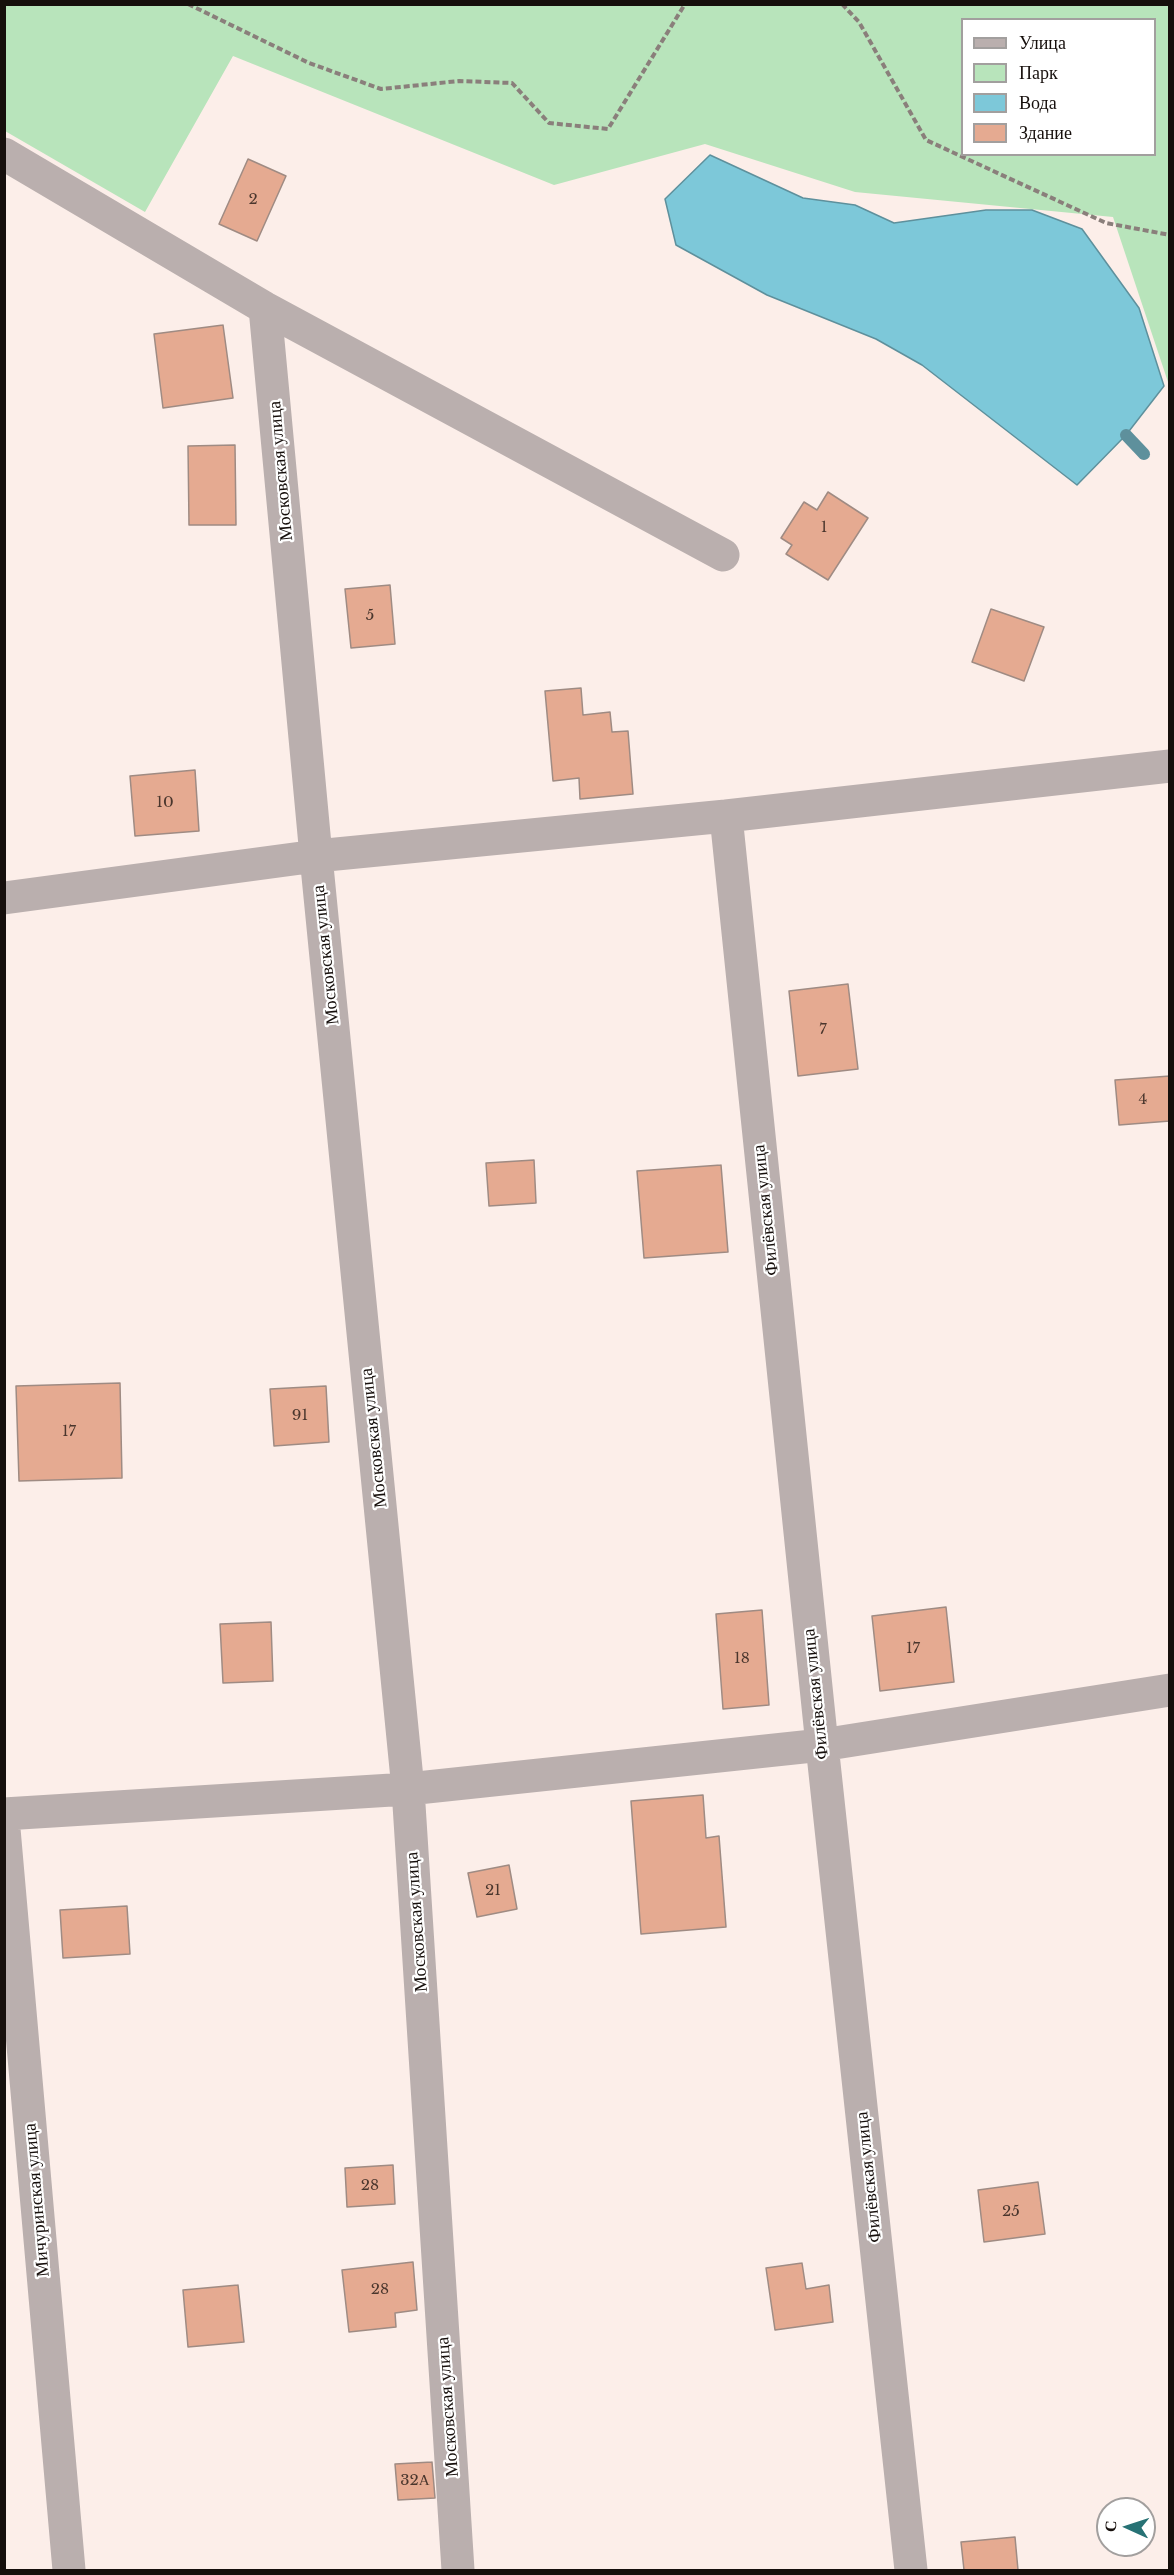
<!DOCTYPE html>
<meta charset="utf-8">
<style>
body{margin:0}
#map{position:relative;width:1174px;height:2575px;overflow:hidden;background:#fceee9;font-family:"Libre Baskerville",serif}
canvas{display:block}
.frame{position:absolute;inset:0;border:6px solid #160f0c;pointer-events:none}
.legend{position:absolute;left:961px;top:18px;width:195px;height:138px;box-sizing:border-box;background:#fff;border:2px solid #a29f9e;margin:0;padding:8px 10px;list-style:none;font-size:18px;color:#160f0c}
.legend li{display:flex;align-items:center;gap:12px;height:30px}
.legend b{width:30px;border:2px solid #a29f9e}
.north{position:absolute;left:1096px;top:2497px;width:60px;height:60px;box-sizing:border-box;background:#fff;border:2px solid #a29f9e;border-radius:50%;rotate:273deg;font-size:16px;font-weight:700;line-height:24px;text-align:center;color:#160f0c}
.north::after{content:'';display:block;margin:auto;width:21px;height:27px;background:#277275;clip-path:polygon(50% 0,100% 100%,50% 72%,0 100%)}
</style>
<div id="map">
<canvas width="1174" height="2575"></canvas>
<div class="frame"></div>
<ul class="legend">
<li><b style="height:8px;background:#baafae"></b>Улица</li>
<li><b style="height:16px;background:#b8e4bb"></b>Парк</li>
<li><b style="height:16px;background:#7dc8d9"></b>Вода</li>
<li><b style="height:16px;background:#e5aa91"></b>Здание</li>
</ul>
<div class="north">С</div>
</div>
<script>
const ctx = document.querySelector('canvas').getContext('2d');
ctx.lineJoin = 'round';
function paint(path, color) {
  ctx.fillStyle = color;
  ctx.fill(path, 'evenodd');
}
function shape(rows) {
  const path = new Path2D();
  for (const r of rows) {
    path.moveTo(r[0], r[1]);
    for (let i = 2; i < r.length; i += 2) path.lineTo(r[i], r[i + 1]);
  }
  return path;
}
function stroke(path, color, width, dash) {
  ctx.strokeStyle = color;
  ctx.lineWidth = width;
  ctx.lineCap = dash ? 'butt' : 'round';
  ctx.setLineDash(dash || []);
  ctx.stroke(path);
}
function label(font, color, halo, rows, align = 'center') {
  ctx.font = font + ' "Libre Baskerville",serif';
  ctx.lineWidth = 4.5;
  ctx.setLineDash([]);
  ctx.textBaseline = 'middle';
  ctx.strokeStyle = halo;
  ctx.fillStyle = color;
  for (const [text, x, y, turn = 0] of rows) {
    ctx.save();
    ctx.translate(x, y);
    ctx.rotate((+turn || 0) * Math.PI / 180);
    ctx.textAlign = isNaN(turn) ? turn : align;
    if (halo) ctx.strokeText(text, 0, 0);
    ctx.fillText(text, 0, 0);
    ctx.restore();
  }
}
const green = shape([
 [5,4,1169,5,1169,385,1113,217,855,192,705,144,554,185,233,56,145,212,5,131],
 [962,20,1154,20,1154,154,962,154]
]);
const water = shape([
 [710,155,803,198,855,205,894,223,986,210,1032,210,1082,229,1139,308,1164,386,1126,435,1077,485,922,365,876,339,767,295,676,245,665,199,710,155]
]);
const stream = shape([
 [1126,435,1144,454]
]);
const building = shape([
 [248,159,286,176,257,241,219,224,248,159],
 [223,325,233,398,163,408,154,334,223,325],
 [235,445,236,525,189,525,188,446,235,445],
 [828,492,868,518,828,580,786,554,792,545,781,538,804,502,817,510,828,492],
 [390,585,395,644,351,648,345,589,390,585],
 [991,609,1044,627,1024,681,972,662,991,609],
 [581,688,583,715,610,712,612,732,628,731,633,794,580,799,579,778,553,781,545,691,581,688],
 [195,770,199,831,135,836,130,776,195,770],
 [848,984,858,1069,798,1076,789,991,848,984],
 [1170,1076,1170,1121,1119,1125,1115,1080,1170,1076],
 [534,1160,536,1203,489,1206,486,1163,534,1160],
 [721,1165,728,1252,644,1258,637,1171,721,1165],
 [120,1383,122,1478,19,1481,16,1386,120,1383],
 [326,1386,329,1442,274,1446,270,1389,326,1386],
 [946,1607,954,1682,880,1691,872,1616,946,1607],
 [762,1610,769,1705,723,1709,716,1614,762,1610],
 [271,1622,273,1681,223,1683,220,1624,271,1622],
 [703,1795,706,1838,719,1836,726,1927,641,1934,631,1801,703,1795],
 [509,1865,517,1909,477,1917,468,1873,509,1865],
 [127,1906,130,1954,63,1958,60,1910,127,1906],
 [393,2165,395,2204,347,2207,345,2168,393,2165],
 [1038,2182,1045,2234,984,2242,978,2190,1038,2182],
 [413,2262,417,2310,395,2313,396,2327,349,2332,342,2270,413,2262],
 [802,2263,806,2289,829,2285,833,2322,775,2330,766,2268,802,2263],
 [238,2285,244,2342,188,2347,183,2290,238,2285],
 [432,2462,435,2498,398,2500,395,2464,432,2462],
 [1015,2537,1018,2570,964,2570,961,2542,1015,2537]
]);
const path = shape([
 [188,4,309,63,381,89,459,81,512,83,549,123,608,129,685,4],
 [842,4,859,22,926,140,1106,223,1170,235]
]);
const minor = shape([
 [4,154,265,308,723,555],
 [265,308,316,856,408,1789,458,2570],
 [726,816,822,1745,911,2570],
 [4,898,316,856,726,816,1170,766],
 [4,1814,408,1789,822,1745,1170,1690],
 [4,1829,69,2570]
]);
const numberNames = [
 ["2",253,200],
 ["1",824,528],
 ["5",370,616],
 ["10",165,803],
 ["7",823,1030],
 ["4",1143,1100],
 ["91",300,1416],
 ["17",69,1432],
 ["17",913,1649],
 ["18",742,1659],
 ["21",493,1891],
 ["28",370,2186],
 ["25",1011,2212],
 ["28",380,2290],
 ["32А",415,2481]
];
const streetNames = [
 ["Московская улица",281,471,-95],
 ["Московская улица",326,955,-96],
 ["Филёвская улица",766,1210,-96],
 ["Московская улица",374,1438,-96],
 ["Филёвская улица",816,1694,-96],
 ["Московская улица",417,1922,-94],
 ["Филёвская улица",869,2177,-96],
 ["Мичуринская улица",37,2200,-95],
 ["Московская улица",448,2407,-94]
];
paint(green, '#b8e4bb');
paint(water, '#7dc8d9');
stroke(water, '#5e909c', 1.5);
stroke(stream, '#5e909c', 12);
paint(building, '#e5aa91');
stroke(building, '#9f8b83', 1.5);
stroke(path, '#8a7f7b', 4, [6, 3]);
stroke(minor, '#baafae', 33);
label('15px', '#4a362d', null, numberNames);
label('18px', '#160f0c', '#fff', streetNames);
</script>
